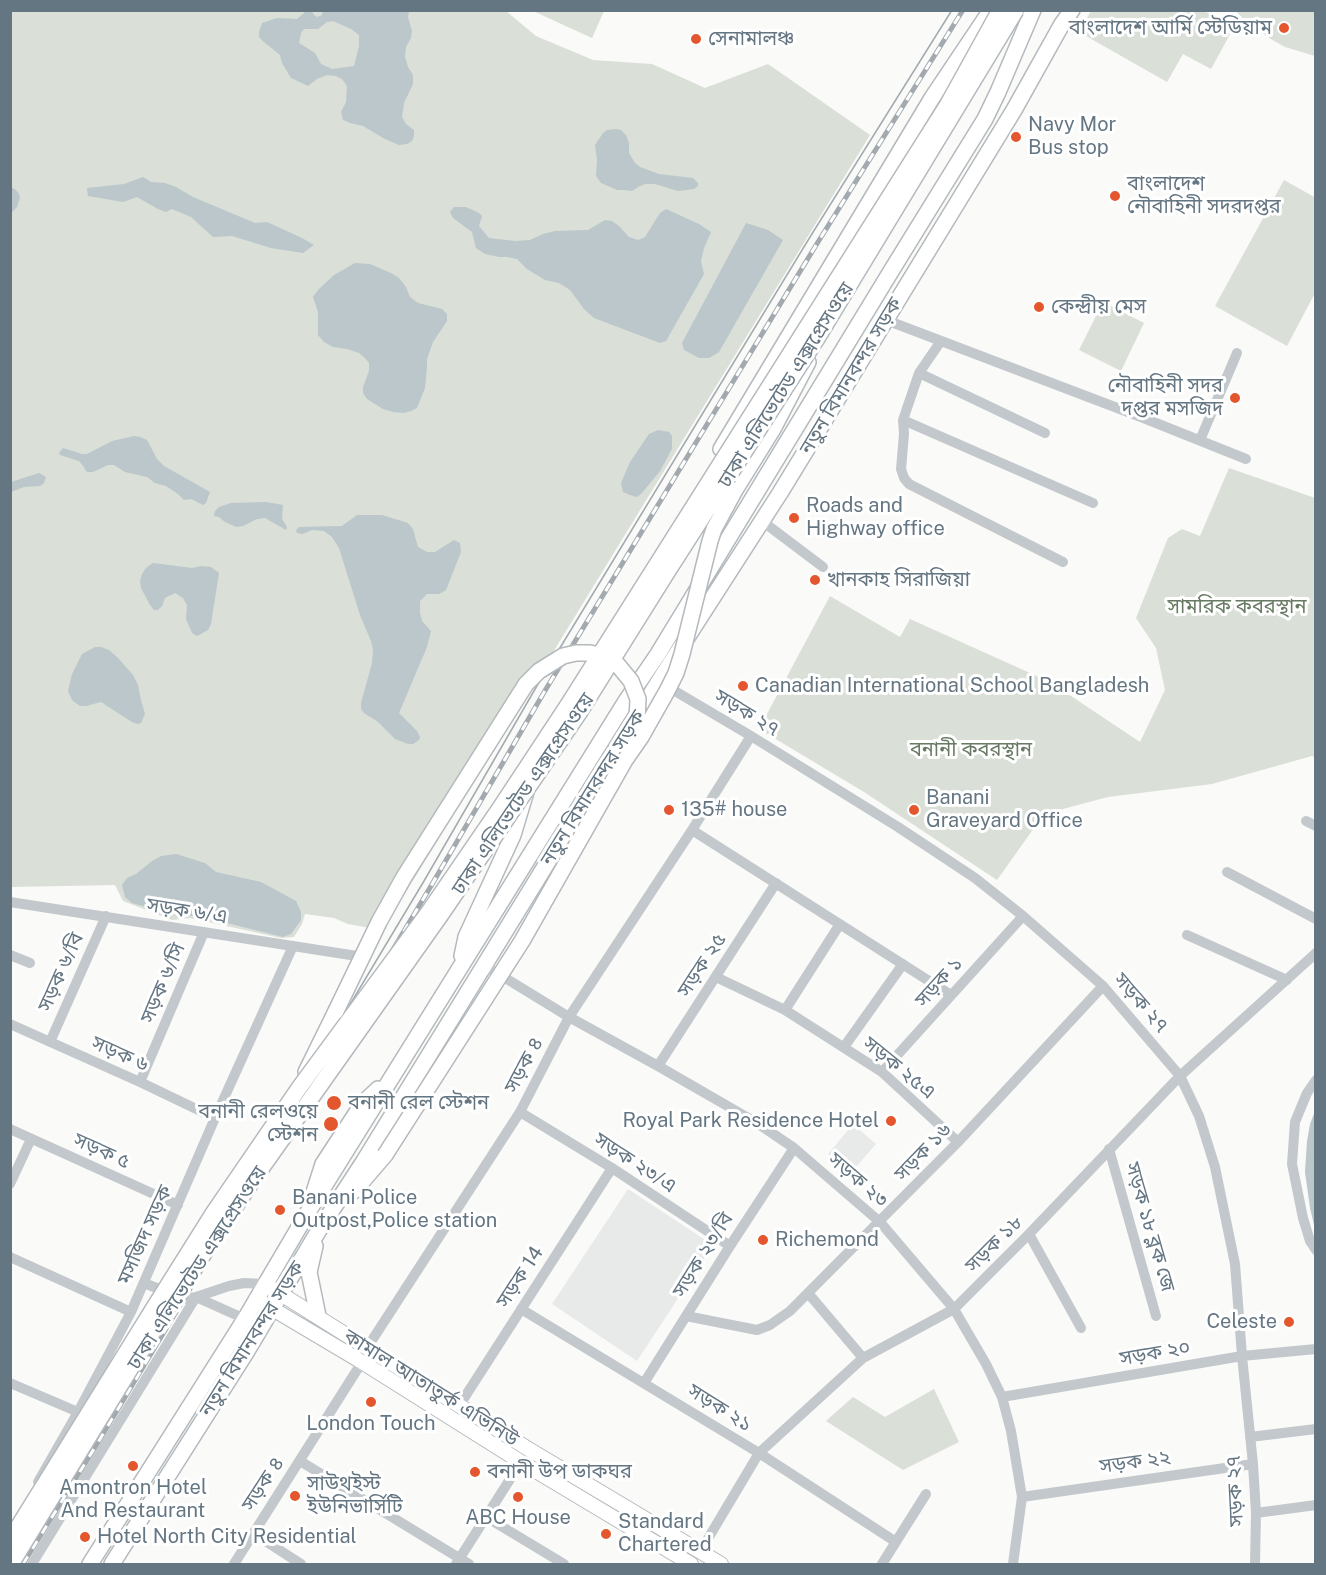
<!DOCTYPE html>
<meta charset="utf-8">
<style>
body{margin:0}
#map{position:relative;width:1326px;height:1575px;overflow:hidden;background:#fafaf8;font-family:"Public Sans",sans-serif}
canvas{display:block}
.frame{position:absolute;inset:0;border:12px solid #657683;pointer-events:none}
</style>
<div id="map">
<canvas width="1326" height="1575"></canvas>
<div class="frame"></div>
</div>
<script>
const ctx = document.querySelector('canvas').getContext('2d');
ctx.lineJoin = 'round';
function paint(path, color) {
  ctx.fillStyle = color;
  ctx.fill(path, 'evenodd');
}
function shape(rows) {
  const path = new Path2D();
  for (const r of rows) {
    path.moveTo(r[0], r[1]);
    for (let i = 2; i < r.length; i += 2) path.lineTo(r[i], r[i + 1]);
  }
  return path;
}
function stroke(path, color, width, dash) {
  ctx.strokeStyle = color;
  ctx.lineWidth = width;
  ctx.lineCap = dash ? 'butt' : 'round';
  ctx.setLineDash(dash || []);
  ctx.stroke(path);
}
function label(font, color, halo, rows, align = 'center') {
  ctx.font = font + ' "Public Sans","Noto Sans Bengali",sans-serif';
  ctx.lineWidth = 6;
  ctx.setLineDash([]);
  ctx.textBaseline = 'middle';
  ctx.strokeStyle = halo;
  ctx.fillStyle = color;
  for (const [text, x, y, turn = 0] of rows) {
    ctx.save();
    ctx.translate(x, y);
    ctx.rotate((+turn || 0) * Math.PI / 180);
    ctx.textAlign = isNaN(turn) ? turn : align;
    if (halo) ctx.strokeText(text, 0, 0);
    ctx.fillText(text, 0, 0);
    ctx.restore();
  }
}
const built = shape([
 [853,1124,876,1144,851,1173,828,1154],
 [628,1189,713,1245,637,1361,552,1304]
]);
const green = shape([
 [10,11,506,11,536,36,593,60,652,64,705,88,768,64,870,135,387,923,370,928,348,924,334,918,305,914,302,924,294,937,281,938,190,918,172,920,123,901,115,885,11,887],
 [604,11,592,38,533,11,604,10],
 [1091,11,1204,11,1234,27,1211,69,1183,54,1167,82,1079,32],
 [1236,11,1315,11,1315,56,1285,47,1274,41,1246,22],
 [1284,180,1316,198,1315,293,1287,346,1215,306],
 [1103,302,1144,323,1121,371,1079,350],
 [1229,468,1315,498,1315,757,1312,756,1212,784,1108,797,1044,814,997,880,864,792,759,729,830,596,900,637,910,619,1050,682,1140,742,1165,690,1156,648,1136,618,1168,538,1182,529,1200,536],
 [934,1389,959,1442,903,1470,826,1421,853,1397,885,1417]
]);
const water = shape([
 [305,10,312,11,314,15,317,17,322,15,323,11,409,11,408,17,412,31,411,38,406,47,405,57,408,67,413,75,413,84,404,103,402,117,406,124,414,130,414,136,412,141,407,144,399,145,385,139,363,126,350,123,343,120,341,112,346,102,347,86,342,79,336,76,327,75,317,79,308,86,291,78,282,63,280,55,264,42,259,37,259,32,262,23,277,18,297,19,304,13],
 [333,21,351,29,359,35,359,46,354,66,332,69,321,64,315,53,299,43,301,33,304,29,318,29,327,22],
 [616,129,621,130,626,135,629,143,629,153,635,163,640,167,659,174,693,178,698,183,698,186,694,189,678,191,655,184,645,184,638,187,632,191,624,190,617,190,601,183,596,176,597,160,595,145,603,133,607,130],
 [143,177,151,182,165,183,176,187,193,197,255,223,267,222,302,238,314,245,303,253,271,248,232,236,213,237,191,217,172,209,166,212,158,209,137,197,123,202,88,196,87,188,124,184],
 [11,187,16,190,19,194,20,198,17,207,11,213],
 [454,207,466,207,479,213,482,216,479,226,489,238,515,241,530,240,543,234,555,231,588,230,605,220,612,221,619,226,629,237,638,240,645,237,660,213,666,209,699,224,711,232,704,248,701,261,704,274,666,341,660,343,594,318,584,309,570,290,559,283,545,280,527,269,517,259,507,257,499,257,485,254,476,248,472,232,453,218,450,212],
 [746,223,768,230,783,240,719,352,709,358,699,358,684,350,682,343],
 [355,263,370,264,391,273,399,278,406,287,410,297,418,303,442,309,447,314,447,321,433,342,427,359,427,367,425,388,417,408,411,411,404,413,393,412,383,409,367,399,363,393,363,387,369,371,369,363,365,358,359,353,347,349,333,347,324,342,318,335,318,312,313,297,318,290,334,275],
 [658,430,669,432,672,436,672,449,660,471,642,493,637,497,630,495,623,492,621,483,630,462,649,434],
 [134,436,140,437,147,440,157,459,164,466,210,492,206,503,203,505,191,499,184,500,178,494,166,486,155,483,147,477,125,472,114,465,108,465,93,472,88,472,86,471,84,467,79,461,60,455,59,453,63,448,82,454,87,454,112,441],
 [39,473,46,477,44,483,40,486,24,487,11,492,11,482],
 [266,502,283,505,282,519,287,527,286,530,265,518,257,519,243,526,236,527,225,522,219,517,214,516,215,511,219,507,231,503],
 [357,515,382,515,408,523,413,529,418,547,427,552,435,552,454,540,460,543,461,552,446,590,439,594,427,594,420,601,420,613,422,621,431,631,427,647,399,713,417,731,420,737,419,740,413,744,408,744,395,739,378,722,364,713,361,709,361,703,372,663,373,650,371,641,360,615,339,548,332,537,324,531,312,530,303,534,297,533,296,530,299,527,342,526],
 [153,563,192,568,202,566,211,567,219,573,211,624,208,630,197,636,192,633,186,619,187,605,183,598,175,593,165,598,162,606,158,610,154,610,150,605,141,588,140,581,142,574,146,568],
 [95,647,101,647,109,650,118,658,133,675,138,685,141,700,145,714,141,723,137,724,132,722,101,702,86,706,80,706,72,700,68,691,72,674,82,654],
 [176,854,205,863,216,872,261,882,296,901,301,912,301,920,291,934,283,937,211,919,156,910,132,903,125,897,122,885,127,878,136,874,152,861,161,856],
 [1315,1111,1315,1229,1310,1208,1305,1172,1307,1141,1310,1124]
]);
const minor = shape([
 [886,320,1141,417,1246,459],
 [941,341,919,373,903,420,904,434,901,469,904,478,909,484,1063,562],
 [919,373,1045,433],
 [903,420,1093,503],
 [1200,440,1237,353],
 [762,521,823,567],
 [663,684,751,736,898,827,975,878,1023,916,1103,986,1180,1076,1199,1116,1215,1167,1235,1264,1242,1356,1253,1464,1256,1513,1255,1564],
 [1306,821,1316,826],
 [692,830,951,995],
 [1227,872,1316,919],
 [10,902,357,956],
 [1187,935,1287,980],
 [10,955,30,963],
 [484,965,569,1017,658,1066,757,1123,794,1148,880,1222,954,1309,986,1364,1002,1397,1011,1431,1022,1497,1013,1564],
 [716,977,785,1010,882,1072,958,1142],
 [785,1010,840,924],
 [10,1024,140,1082,215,1118],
 [50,1042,106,916],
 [844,1047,903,964],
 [658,1066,776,883],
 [882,1072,1023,916],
 [1316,1080,1307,1093,1295,1122,1292,1164,1303,1218,1310,1241,1316,1250],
 [140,1082,204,932],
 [520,1112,612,1168,730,1246],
 [10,1129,178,1205],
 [1109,1149,1156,1316],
 [10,1184,31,1139],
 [1029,1234,1081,1328],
 [10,1257,131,1312],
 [144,1283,184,1299,196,1297,229,1286,244,1283,265,1284],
 [808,1293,863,1358],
 [196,1297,245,1319],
 [521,1309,759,1453,896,1542],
 [686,1316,757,1330,770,1325,790,1311,958,1142,1103,986],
 [367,1348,520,1112,569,1017,692,830,751,736],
 [10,1383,78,1412],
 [644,1383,730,1246,794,1148],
 [1002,1397,1242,1356,1316,1349],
 [459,1406,612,1168],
 [1250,1437,1316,1429],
 [300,1461,469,1564],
 [38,1482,78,1412,131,1312,215,1118,293,946],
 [1022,1497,1253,1464],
 [1256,1513,1316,1505],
 [486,1517,564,1564],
 [253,1533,301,1564],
 [700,1552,759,1453,863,1358,954,1309,1029,1234,1180,1076,1316,953],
 [32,1564,196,1297],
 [234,1564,362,1362],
 [456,1564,521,1462],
 [882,1564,926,1494]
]);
const major = shape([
 [265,1284,530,1450,721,1564],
 [256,1299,362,1362,521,1462,691,1564]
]);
const highway = shape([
 [721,449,932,98,991,10],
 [735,490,773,429,808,362],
 [462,956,466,937,513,835,526,792],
 [306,1072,336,1011],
 [354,1191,385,1155],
 [314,1192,323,1164,363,1103,378,1089],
 [315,1246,309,1272,318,1316],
 [90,1564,245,1319,308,1212,626,701,658,654,893,268,985,119,998,92,1033,10],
 [112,1564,247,1351,319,1230,364,1161,659,681,780,493,1014,110,1062,24,1072,10]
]);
const tram = shape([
 [13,1564,119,1390,424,881,538,684,810,237,952,10]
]);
const rail = shape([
 [23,1564,97,1444,431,886,546,689,818,242,963,10]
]);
const highwayBridge = shape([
 [336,1011,379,922,404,877,526,684,539,671,563,656,576,653,590,653,606,657,617,664,631,681,638,699,637,721,631,741],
 [385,1155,522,941,625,760,641,737,667,691,676,673,682,654,710,541,714,529,735,490],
 [10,1540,155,1306,214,1212,299,1088,428,913,500,808,568,705,948,104,1000,10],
 [11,1564,168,1307,251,1183,440,916,579,713,666,574,816,340,1016,10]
]);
const markers = [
 [1284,28,6,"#e4572e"],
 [696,39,6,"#e4572e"],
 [1016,137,6,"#e4572e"],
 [1115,196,6,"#e4572e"],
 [1039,307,6,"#e4572e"],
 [1235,398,6,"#e4572e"],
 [794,518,6,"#e4572e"],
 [815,580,6,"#e4572e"],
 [743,686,6,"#e4572e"],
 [669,810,6,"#e4572e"],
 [914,810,6,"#e4572e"],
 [334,1103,8,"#e4572e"],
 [891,1121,6,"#e4572e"],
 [331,1124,8,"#e4572e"],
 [280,1210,6,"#e4572e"],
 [763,1240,6,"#e4572e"],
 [1289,1322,6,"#e4572e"],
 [371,1402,6,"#e4572e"],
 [133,1466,6,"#e4572e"],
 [475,1472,6,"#e4572e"],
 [295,1496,6,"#e4572e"],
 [518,1497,6,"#e4572e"],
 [606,1534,6,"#e4572e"],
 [85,1537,6,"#e4572e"]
];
const poiNames = [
 ["বাংলাদেশ আর্মি স্টেডিয়াম",1272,28,"right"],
 ["সেনামালঞ্চ",708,39],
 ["Navy Mor",1028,125],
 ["Bus stop",1028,148],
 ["বাংলাদেশ",1127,184],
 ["নৌবাহিনী সদরদপ্তর",1127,207],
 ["কেন্দ্রীয় মেস",1051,307],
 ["নৌবাহিনী সদর",1223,386,"right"],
 ["দপ্তর মসজিদ",1223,409,"right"],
 ["Roads and",806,506],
 ["Highway office",806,529],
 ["খানকাহ সিরাজিয়া",827,580],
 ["Canadian International School Bangladesh",755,686],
 ["Banani",926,798],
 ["Graveyard Office",926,821],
 ["135# house",681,810],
 ["বনানী রেল স্টেশন",348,1103],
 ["বনানী রেলওয়ে",318,1112,"right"],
 ["স্টেশন",318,1135,"right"],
 ["Royal Park Residence Hotel",879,1121,"right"],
 ["Banani Police",292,1198],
 ["Outpost,Police station",292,1221],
 ["Richemond",775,1240],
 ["Celeste",1277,1322,"right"],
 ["London Touch",371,1424,"center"],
 ["বনানী উপ ডাকঘর",487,1472],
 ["সাউথইস্ট",307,1484],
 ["ইউনিভার্সিটি",307,1507],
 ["Amontron Hotel",133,1488,"center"],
 ["And Restaurant",133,1511,"center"],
 ["ABC House",518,1518,"center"],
 ["Standard",618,1522],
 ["Chartered",618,1545],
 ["Hotel North City Residential",97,1537]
];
const streetNames = [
 ["নতুন বিমানবন্দর সড়ক",851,376,-59],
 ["ঢাকা এলিভেটেড এক্সপ্রেসওয়ে",786,385,-58],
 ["সড়ক ২৭",747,713,31],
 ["নতুন বিমানবন্দর সড়ক",593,788,-58],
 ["ঢাকা এলিভেটেড এক্সপ্রেসওয়ে",523,794,-56],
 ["সড়ক ৬/এ",187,911,9],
 ["সড়ক ২৫",702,965,-57],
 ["সড়ক ৬/বি",61,972,-66],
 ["সড়ক ১",939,982,-48],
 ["সড়ক ৬/সি",163,983,-67],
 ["সড়ক ২৭",1141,1003,49],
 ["সড়ক ৬",120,1054,24],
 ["সড়ক ৪",524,1065,-62],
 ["সড়ক ২৫এ",899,1068,39],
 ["সড়ক ৫",102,1151,24],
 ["সড়ক ১৬",923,1152,-46],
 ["সড়ক ২৩/এ",635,1163,33],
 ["সড়ক ২৩",858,1180,41],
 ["সড়ক ১৮ ব্লক জে",1150,1227,74],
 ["মসজিদ সড়ক",145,1235,-66],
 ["সড়ক ১৮",994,1244,-45],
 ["সড়ক ২৩/বি",703,1255,-58],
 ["ঢাকা এলিভেটেড এক্সপ্রেসওয়ে",197,1268,-57],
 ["সড়ক 14",520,1277,-57],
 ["নতুন বিমানবন্দর সড়ক",252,1339,-58],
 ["সড়ক ২০",1155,1353,-10],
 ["কামাল আতাতুর্ক এভিনিউ",431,1388,32],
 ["সড়ক ২১",720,1408,32],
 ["সড়ক ২২",1135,1462,-8],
 ["সড়ক ৪",263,1484,-57],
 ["সড়ক ২৭",1235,1491,-93]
];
const parkNames = [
 ["সামরিক কবরস্থান",1237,607],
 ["বনানী কবরস্থান",971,750]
];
paint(built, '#e8e9e9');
paint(green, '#dadfd7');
paint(water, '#bbc7cb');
stroke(major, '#b5babe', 16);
stroke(highway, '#b4b9bd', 18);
stroke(minor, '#c3c8cc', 10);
stroke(major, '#fff', 14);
stroke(highway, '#fff', 15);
stroke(tram, '#a2aab0', 1.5);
stroke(rail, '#a2aab0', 5);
stroke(rail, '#fff', 3, [9]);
stroke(highwayBridge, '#b4b9bd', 18, []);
stroke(highwayBridge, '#fff', 15);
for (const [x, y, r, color] of markers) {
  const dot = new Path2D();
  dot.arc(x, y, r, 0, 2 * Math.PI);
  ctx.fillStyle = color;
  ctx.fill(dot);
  stroke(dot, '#fff', 2);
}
label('20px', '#657683', '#fff', poiNames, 'left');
label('20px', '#657683', '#fff', streetNames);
label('20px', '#687a64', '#fff', parkNames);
</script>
